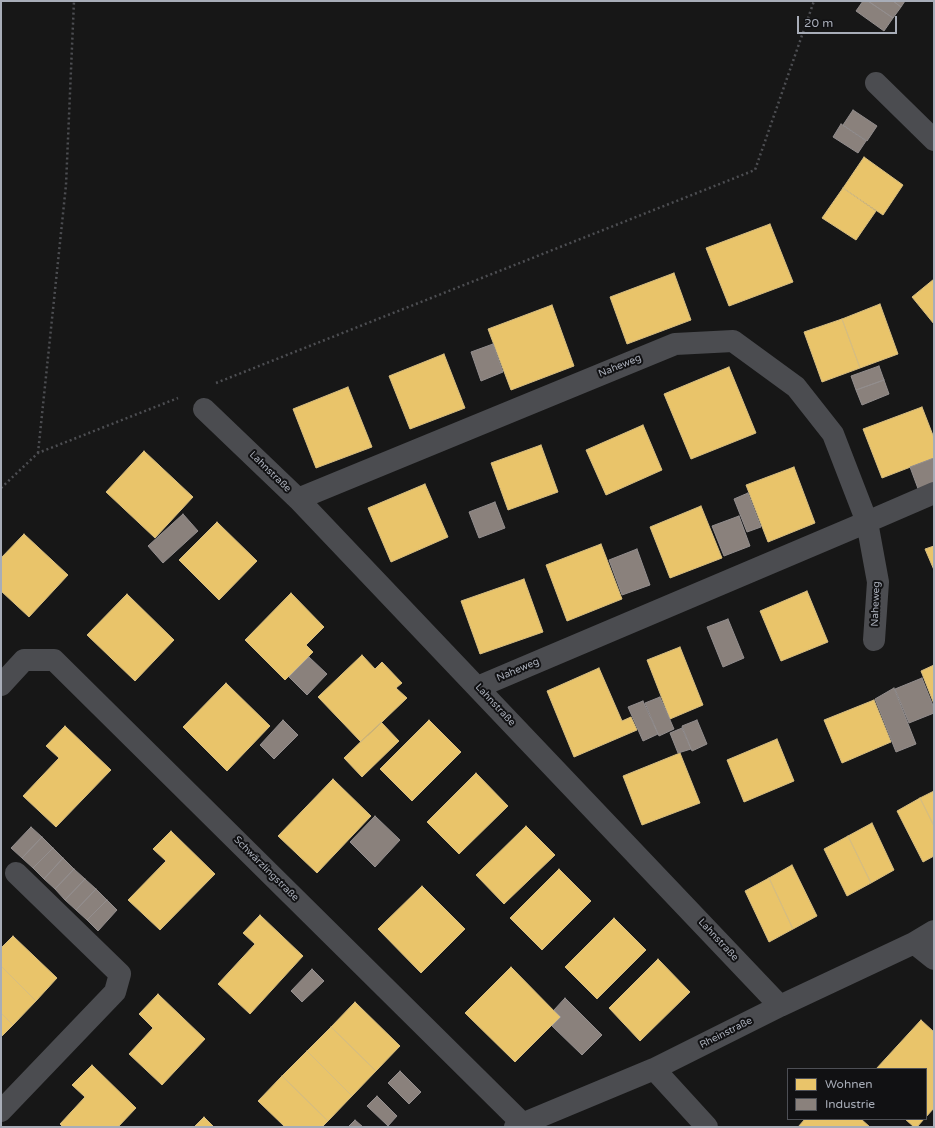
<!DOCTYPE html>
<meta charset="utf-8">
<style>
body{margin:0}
#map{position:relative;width:935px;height:1128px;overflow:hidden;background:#171717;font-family:"Varela Round",sans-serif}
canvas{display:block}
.frame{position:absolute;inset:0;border:2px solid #a8adb8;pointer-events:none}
.legend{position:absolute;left:787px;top:1068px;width:140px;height:52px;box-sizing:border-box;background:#111113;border:1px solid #4d4f55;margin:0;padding:5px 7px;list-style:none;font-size:12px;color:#a8adb8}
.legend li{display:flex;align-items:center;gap:8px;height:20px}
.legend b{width:20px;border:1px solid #4d4f55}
.scale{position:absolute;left:797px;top:16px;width:100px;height:18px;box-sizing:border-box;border:2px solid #a8adb8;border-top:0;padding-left:5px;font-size:12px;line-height:14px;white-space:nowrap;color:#a8adb8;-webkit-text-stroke:3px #111113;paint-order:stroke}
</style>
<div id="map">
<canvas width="935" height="1128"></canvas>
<div class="frame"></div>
<ul class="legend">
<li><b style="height:11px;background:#e9c46a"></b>Wohnen</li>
<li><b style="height:11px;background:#8a817c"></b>Industrie</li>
</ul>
<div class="scale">20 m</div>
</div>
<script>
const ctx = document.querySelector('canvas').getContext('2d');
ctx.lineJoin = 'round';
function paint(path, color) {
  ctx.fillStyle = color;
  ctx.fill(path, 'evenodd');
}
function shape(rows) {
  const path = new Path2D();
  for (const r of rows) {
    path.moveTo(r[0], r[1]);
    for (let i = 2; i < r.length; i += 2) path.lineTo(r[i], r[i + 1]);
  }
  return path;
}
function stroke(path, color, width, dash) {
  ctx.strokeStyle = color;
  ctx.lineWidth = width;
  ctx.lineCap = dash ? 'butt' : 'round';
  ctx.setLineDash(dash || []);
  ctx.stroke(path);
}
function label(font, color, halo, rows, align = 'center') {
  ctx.font = font + ' "Varela Round",sans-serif';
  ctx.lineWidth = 4;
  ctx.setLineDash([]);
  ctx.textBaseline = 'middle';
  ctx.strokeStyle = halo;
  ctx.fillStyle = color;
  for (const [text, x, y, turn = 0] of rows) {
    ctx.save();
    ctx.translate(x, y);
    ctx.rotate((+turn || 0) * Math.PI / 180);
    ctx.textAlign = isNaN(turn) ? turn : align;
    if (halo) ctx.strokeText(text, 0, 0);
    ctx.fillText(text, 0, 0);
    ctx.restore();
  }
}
const homes = shape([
 [864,157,903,185,883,215,843,188,864,157],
 [843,188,876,211,856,240,822,218,843,188],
 [770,224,793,282,729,306,706,248,770,224],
 [674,273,691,320,627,344,610,297,674,273],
 [934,279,934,324,912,297,934,279],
 [880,304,898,354,860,368,842,319,880,304],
 [552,305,574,366,511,390,488,329,552,305],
 [842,319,860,368,822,382,804,332,842,319],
 [444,354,465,408,410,429,389,376,444,354],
 [729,367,756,433,691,459,664,394,729,367],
 [348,387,372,447,316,468,293,409,348,387],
 [922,407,934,438,934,458,882,478,863,429,922,407],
 [643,425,662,470,606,495,586,450,643,425],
 [541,445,558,492,508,510,491,463,541,445],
 [144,451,193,497,155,538,106,492,144,451],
 [794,467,815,523,768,542,746,485,794,467],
 [425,484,448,537,391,562,368,508,425,484],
 [701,506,722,558,670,578,650,527,701,506],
 [217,522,257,561,219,600,179,560,217,522],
 [24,534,68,575,29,617,1,591,1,558,24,534],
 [601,544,622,599,567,621,546,565,601,544],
 [934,546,934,570,925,549,934,546],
 [524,579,543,632,480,654,461,601,524,579],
 [807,591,828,642,781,661,760,611,807,591],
 [291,593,324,627,306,645,313,652,285,680,245,640,291,593],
 [127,594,174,640,135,681,87,635,127,594],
 [680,647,703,705,670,719,647,660,680,647],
 [362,655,375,669,382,662,402,683,396,688,407,698,361,742,318,697,362,655],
 [934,665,934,704,921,671,934,665],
 [599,668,622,721,631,717,637,730,574,757,547,691,599,668],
 [226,683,270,726,227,771,183,727,226,683],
 [874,700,891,742,842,763,824,720,874,700],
 [429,720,461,752,412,801,380,769,429,720],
 [381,722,399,741,362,777,344,758,381,722],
 [65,726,111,770,56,827,23,796,59,758,46,746,65,726],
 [777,739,794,781,744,802,727,760,777,739],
 [680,753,700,803,642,825,623,776,680,753],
 [476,773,508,806,459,854,427,822,476,773],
 [333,779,371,816,317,873,278,836,333,779],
 [934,791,934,826,920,798,934,791],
 [920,798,934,826,934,856,923,862,897,811,920,798],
 [872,823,894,870,871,883,848,836,872,823],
 [526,826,555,855,504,904,476,875,526,826],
 [171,831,215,874,160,930,128,900,166,861,153,849,171,831],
 [848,836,871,883,847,896,824,849,848,836],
 [792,865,817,916,793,929,769,878,792,865],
 [559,869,591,901,542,950,510,918,559,869],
 [769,878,793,929,769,942,745,891,769,878],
 [422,886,465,929,421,973,378,929,422,886],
 [260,915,303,956,250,1014,218,984,255,944,243,933,260,915],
 [614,918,646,950,597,999,565,967,614,918],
 [13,936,57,978,36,1001,1,966,1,948,13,936],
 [658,959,690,992,640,1041,609,1008,658,959],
 [1,966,36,1001,13,1025,1,1013,1,966],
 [511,967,560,1017,515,1062,465,1013,511,967],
 [158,994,205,1039,162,1085,129,1054,153,1028,139,1014,158,994],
 [355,1002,400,1046,376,1071,331,1027,355,1002],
 [1,1013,13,1025,1,1037,1,1013],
 [921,1020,934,1032,934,1108,926,1117,926,1069,876,1069,921,1020],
 [331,1027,376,1071,352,1096,307,1051,331,1027],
 [307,1051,352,1096,328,1121,282,1076,307,1051],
 [92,1065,136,1108,118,1127,63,1127,60,1124,85,1097,72,1085,92,1065],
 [282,1076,328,1121,322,1127,285,1127,258,1101,282,1076],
 [204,1117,214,1127,194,1127,204,1117],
 [805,1119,861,1119,870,1127,798,1127,805,1119],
 [905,1119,924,1119,917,1127,914,1127,905,1119]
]);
const industry = shape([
 [863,1,868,1,893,18,884,31,856,11,863,1],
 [868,1,893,1,901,7,893,18,868,1],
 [893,1,905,1,901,7,893,1],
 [853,110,877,126,867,141,843,125,853,110],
 [841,124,866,141,858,153,833,137,841,124],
 [493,344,503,372,481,381,471,352,493,344],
 [879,366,884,380,856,390,851,376,879,366],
 [884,380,889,394,862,405,856,390,884,380],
 [934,458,934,489,920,494,910,467,934,458],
 [748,493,761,527,747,532,734,499,748,493],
 [495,502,505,528,479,538,469,512,495,502],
 [183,514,198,531,163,563,148,546,183,514],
 [739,516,750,546,724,556,712,526,739,516],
 [637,549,650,585,622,595,609,560,637,549],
 [728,619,744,658,723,667,707,627,728,619],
 [309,657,327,674,307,695,289,677,309,657],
 [922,678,934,708,934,713,909,723,895,689,922,678],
 [894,688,916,744,896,752,875,699,894,688],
 [660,697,674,729,659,736,645,703,660,697],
 [643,701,658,734,643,741,628,707,643,701],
 [283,720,298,735,274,759,260,745,283,720],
 [697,720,707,744,692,751,682,726,697,720],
 [682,728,691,749,678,753,670,733,682,728],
 [375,816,400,840,375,867,350,842,375,816],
 [31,827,42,837,22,858,11,848,31,827],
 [42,837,53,848,33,868,22,858,42,837],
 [53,848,63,858,44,879,33,868,53,848],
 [63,858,74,869,55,889,44,879,63,858],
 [74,869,85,879,65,900,55,889,74,869],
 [85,879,96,889,76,910,65,900,85,879],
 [96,889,107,900,87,920,76,910,96,889],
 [107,900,117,910,98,931,87,920,107,900],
 [312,969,324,981,302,1002,291,991,312,969],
 [565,998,602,1035,582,1055,552,1026,561,1017,554,1010,565,998],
 [400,1071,421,1092,409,1104,388,1083,400,1071],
 [377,1096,397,1116,388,1126,367,1106,377,1096],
 [355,1120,363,1127,348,1127,355,1120]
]);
const path = shape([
 [216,383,755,170,814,1],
 [38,453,66,185,74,1],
 [1,488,38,453,178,398]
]);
const minor = shape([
 [876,83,934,140],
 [204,409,298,499,780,1006],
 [298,499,675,344,733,341,796,387,833,434,867,522,478,687],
 [874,640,878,582,867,522,934,493],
 [1,685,24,660,54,660,522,1123],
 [914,943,934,959],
 [654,1069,707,1127],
 [1,1111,115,992,120,974,16,873],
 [515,1127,654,1069,780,1006,914,943,934,931]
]);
const streetNames = [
 ["Naheweg",620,366,-22],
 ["Lahnstraße",270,472,44],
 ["Naheweg",876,604,-88],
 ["Naheweg",518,670,-23],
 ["Lahnstraße",495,705,47],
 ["Schwärzlingstraße",266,869,45],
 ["Lahnstraße",718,940,47],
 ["Rheinstraße",726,1033,-27]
];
paint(homes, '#e9c46a');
stroke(homes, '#d6bd81', 1);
paint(industry, '#8a817c');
stroke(industry, '#938e8e', 1);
stroke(path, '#4d4e52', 2.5, [2, 3]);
stroke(minor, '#4b4c50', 22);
label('10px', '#a8adb8', '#111113', streetNames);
</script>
